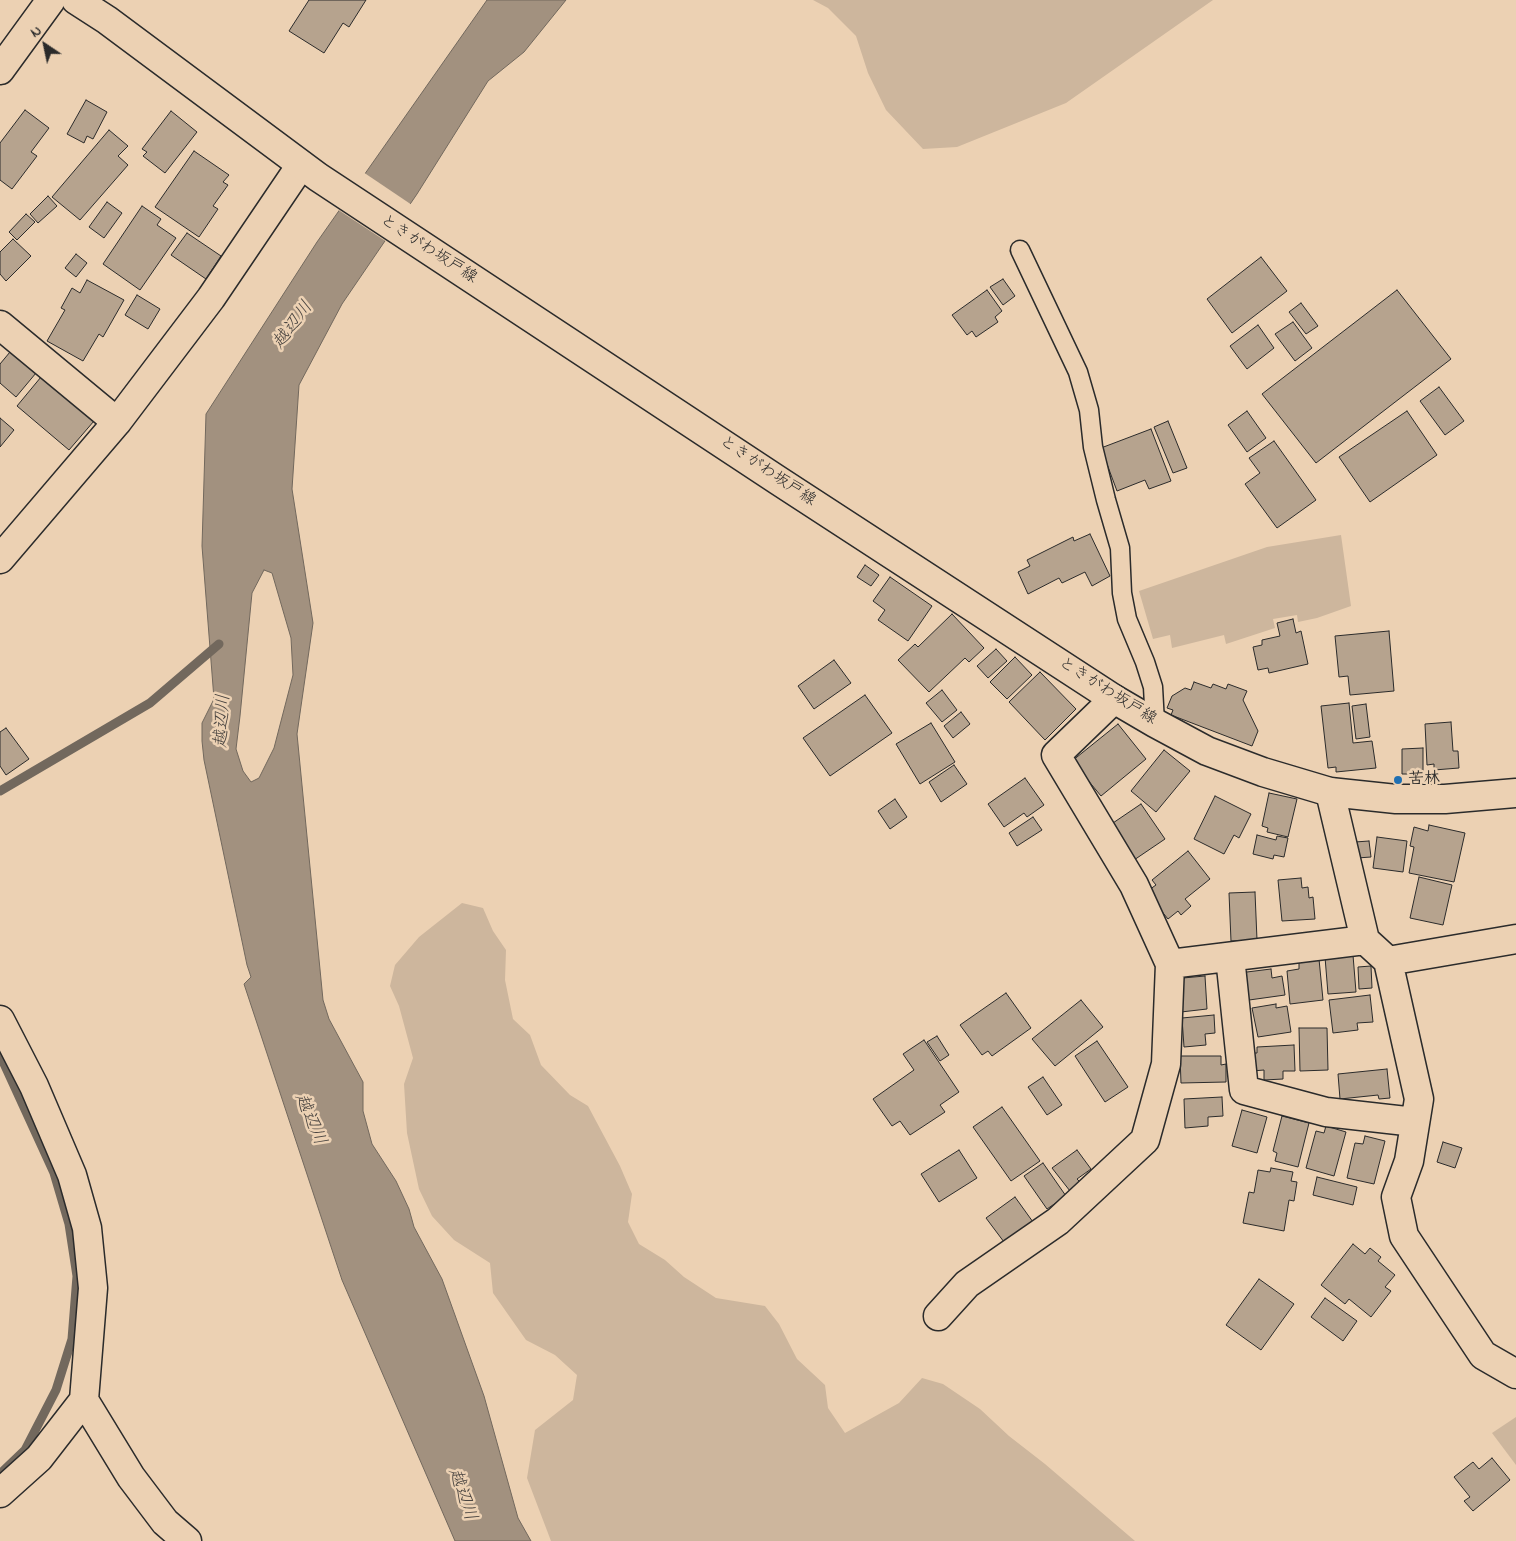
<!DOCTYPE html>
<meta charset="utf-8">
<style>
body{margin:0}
#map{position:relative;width:1516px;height:1541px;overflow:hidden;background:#ecd1b3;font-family:"Indie Flower",sans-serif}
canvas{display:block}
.north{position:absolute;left:20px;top:20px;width:50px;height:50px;-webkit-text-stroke:4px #ecd1b3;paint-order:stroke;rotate:326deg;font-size:14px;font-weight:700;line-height:20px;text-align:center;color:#2b2b2b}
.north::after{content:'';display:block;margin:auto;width:18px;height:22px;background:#2b2b2b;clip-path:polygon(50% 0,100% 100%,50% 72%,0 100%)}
</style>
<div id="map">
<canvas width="1516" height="1541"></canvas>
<div class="north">N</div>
</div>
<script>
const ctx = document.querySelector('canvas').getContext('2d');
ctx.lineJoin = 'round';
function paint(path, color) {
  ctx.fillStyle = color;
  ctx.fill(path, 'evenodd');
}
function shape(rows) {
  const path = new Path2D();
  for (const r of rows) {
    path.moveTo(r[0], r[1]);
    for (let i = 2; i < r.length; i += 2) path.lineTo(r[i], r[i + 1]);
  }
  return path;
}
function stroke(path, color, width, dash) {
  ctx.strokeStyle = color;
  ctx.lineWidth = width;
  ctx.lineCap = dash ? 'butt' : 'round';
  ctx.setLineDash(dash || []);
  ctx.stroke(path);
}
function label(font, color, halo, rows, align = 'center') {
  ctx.font = font + ' "Indie Flower","Klee One",sans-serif';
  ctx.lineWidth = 5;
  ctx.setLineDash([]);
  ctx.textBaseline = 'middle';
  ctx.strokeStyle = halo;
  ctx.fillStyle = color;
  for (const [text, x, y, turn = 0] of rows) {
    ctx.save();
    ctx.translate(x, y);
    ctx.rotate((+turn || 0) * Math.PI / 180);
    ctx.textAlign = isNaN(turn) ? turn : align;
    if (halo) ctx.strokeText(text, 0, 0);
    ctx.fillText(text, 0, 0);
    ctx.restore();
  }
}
const green = shape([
 [813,0,1213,0,1066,103,957,147,923,149,886,110,868,73,856,36,828,8],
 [1341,535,1351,606,1317,618,1298,622,1297,615,1273,619,1275,628,1226,644,1224,635,1172,648,1170,635,1153,639,1139,591,1267,547],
 [462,903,483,908,493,931,506,950,505,980,513,1019,530,1035,541,1065,570,1095,588,1106,620,1166,632,1194,628,1222,639,1244,665,1260,684,1277,716,1298,765,1306,779,1324,797,1359,825,1385,828,1408,845,1433,899,1403,922,1378,943,1384,980,1409,1009,1436,1045,1464,1135,1541,551,1541,527,1478,535,1430,573,1400,577,1375,555,1355,526,1340,493,1293,490,1263,454,1240,432,1216,419,1189,407,1133,404,1084,413,1058,399,1006,390,986,395,965,419,937],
 [1516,1417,1516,1465,1492,1433]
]);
const water = shape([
 [487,0,566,0,524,52,488,81,417,194,342,304,299,385,292,489,313,623,297,734,323,1000,329,1019,363,1082,363,1111,372,1144,396,1181,409,1209,414,1227,442,1279,484,1396,518,1518,531,1541,455,1541,342,1280,244,984,251,977,247,965,204,760,202,741,202,723,214,699,202,546,206,414,317,242,487,0],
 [264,570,272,573,291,638,293,675,274,748,259,778,251,782,243,771,236,749,240,716,252,593,264,570]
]);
const pier = shape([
 [363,172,412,205,387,242,337,209]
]);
const stream = shape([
 [0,791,150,703,219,644],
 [0,1055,54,1173,69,1224,77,1276,72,1339,56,1390,25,1450,0,1474]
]);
const building = shape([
 [309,0,366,0,349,27,343,23,324,53,289,31,309,0],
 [86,100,107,112,93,139,87,136,84,143,67,134,86,100],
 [25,110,49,128,31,152,37,156,12,189,0,180,0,143,25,110],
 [171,111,197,132,165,173,143,156,147,152,142,149,171,111],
 [109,130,128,146,118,156,128,165,80,220,52,197,109,130],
 [194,151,229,175,223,182,228,185,213,206,218,209,199,237,155,207,194,151],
 [48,196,57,206,38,223,30,214,48,196],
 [107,202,122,213,104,238,89,227,107,202],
 [142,206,161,219,157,225,176,238,140,290,103,264,142,206],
 [26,214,35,222,17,240,9,232,26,214],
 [187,233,221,256,206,279,171,255,187,233],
 [13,239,31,256,6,281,0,274,0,252,13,239],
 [76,254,87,263,76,277,65,268,76,254],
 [1261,257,1287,291,1232,333,1207,299,1261,257],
 [1003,279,1015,296,1003,305,990,287,1003,279],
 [87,280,124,300,103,337,99,334,83,361,47,341,65,310,61,308,72,288,80,293,87,280],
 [987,290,1002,311,995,317,998,322,976,337,972,331,967,335,952,315,987,290],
 [1397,290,1451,359,1316,463,1262,394,1397,290],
 [137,295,160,309,148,329,125,315,137,295],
 [1301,303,1318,326,1306,334,1289,312,1301,303],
 [1293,322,1312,348,1295,361,1275,334,1293,322],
 [1258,325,1274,348,1247,369,1230,346,1258,325],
 [10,352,36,373,16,397,0,383,0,364,10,352],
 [41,377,94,421,69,450,17,406,41,377],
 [1439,387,1464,421,1445,435,1420,401,1439,387],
 [1247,411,1266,438,1247,452,1228,425,1247,411],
 [1407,411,1437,455,1370,502,1339,457,1407,411],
 [0,418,14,430,0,447,0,418],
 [1168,421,1187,468,1173,473,1154,427,1168,421],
 [1151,429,1171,481,1149,489,1145,480,1117,491,1101,448,1151,429],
 [1274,441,1316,500,1277,528,1245,484,1260,473,1249,458,1274,441],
 [1090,534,1110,576,1092,586,1085,572,1062,583,1059,578,1028,594,1018,572,1030,566,1027,560,1073,537,1074,541,1090,534],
 [865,565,879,575,871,586,857,577,865,565],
 [890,577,932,606,908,641,878,620,885,610,873,601,890,577],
 [952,614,984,648,969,662,965,658,929,692,898,660,915,644,918,647,952,614],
 [1293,619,1296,633,1301,631,1308,664,1269,673,1268,668,1258,670,1253,647,1262,645,1262,640,1280,636,1277,623,1293,619],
 [1389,631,1394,691,1350,695,1348,676,1339,677,1335,636,1389,631],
 [996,649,1007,661,988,678,977,666,996,649],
 [1015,657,1032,675,1007,699,990,682,1015,657],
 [834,660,851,683,814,709,798,686,834,660],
 [1040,672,1076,709,1045,740,1009,702,1040,672],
 [1194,682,1211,688,1213,684,1226,689,1228,684,1247,691,1243,700,1258,731,1252,746,1171,715,1173,710,1167,708,1172,696,1185,688,1191,690,1194,682],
 [942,690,957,710,942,722,926,703,942,690],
 [865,695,892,733,830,776,803,738,865,695],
 [1349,703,1353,743,1372,741,1376,768,1336,772,1336,767,1328,768,1321,706,1349,703],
 [1366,704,1370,737,1356,739,1352,706,1366,704],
 [961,712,970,724,953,738,944,726,961,712],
 [1451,722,1453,751,1458,751,1459,768,1434,770,1434,764,1427,765,1425,724,1451,722],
 [931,723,955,762,920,784,896,744,931,723],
 [1118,724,1146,759,1101,796,1072,761,1118,724],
 [6,728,29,759,6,775,0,766,0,732,6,728],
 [1423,748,1423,774,1402,774,1402,749,1423,748],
 [1164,750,1190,771,1156,812,1131,791,1164,750],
 [954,765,967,784,941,802,929,782,954,765],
 [1025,778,1044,805,1027,817,1024,813,1004,827,988,804,1025,778],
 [1269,793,1297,799,1288,837,1267,832,1268,828,1262,826,1269,793],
 [1215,796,1251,814,1239,838,1234,835,1224,854,1194,839,1215,796],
 [895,799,907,817,890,829,878,811,895,799],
 [1141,804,1165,839,1134,860,1110,825,1141,804],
 [1033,817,1042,830,1017,846,1009,833,1033,817],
 [1429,825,1465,833,1454,882,1409,873,1414,847,1410,846,1414,827,1428,831,1429,825],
 [1257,835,1276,840,1277,836,1288,838,1284,857,1274,855,1273,859,1253,854,1257,835],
 [1377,837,1407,841,1403,872,1373,868,1377,837],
 [1369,841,1371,857,1357,858,1355,842,1369,841],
 [1188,851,1210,879,1185,899,1191,906,1181,915,1178,911,1168,919,1146,892,1156,885,1152,880,1188,851],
 [1419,877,1452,885,1443,925,1410,918,1419,877],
 [1301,878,1302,888,1308,887,1309,898,1313,897,1315,919,1282,921,1278,880,1301,878],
 [1255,892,1257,940,1231,941,1229,893,1255,892],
 [1353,955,1356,992,1328,994,1325,957,1353,955],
 [1319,959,1323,1000,1290,1004,1287,971,1299,969,1299,961,1319,959],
 [1371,966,1372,988,1359,989,1358,967,1371,966],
 [1271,969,1272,978,1282,976,1285,995,1242,1001,1239,973,1271,969],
 [1205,976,1207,1009,1181,1012,1179,988,1183,988,1183,978,1205,976],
 [1006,993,1031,1028,992,1056,988,1051,982,1055,960,1025,1006,993],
 [1370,995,1373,1022,1357,1023,1358,1030,1333,1033,1329,1000,1370,995],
 [1081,1000,1103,1027,1055,1066,1032,1039,1081,1000],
 [1276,1004,1276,1008,1287,1006,1291,1032,1258,1037,1252,1008,1276,1004],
 [1214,1015,1215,1033,1205,1034,1206,1045,1184,1047,1182,1018,1214,1015],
 [1299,1028,1327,1028,1328,1070,1300,1071,1299,1028],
 [937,1036,949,1055,940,1061,927,1042,937,1036],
 [924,1040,959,1092,940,1105,945,1112,910,1135,900,1121,892,1126,873,1099,914,1070,903,1054,924,1040],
 [1097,1041,1128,1087,1105,1102,1075,1056,1097,1041],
 [1294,1045,1295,1071,1283,1071,1283,1079,1264,1080,1264,1070,1252,1071,1252,1053,1257,1053,1257,1047,1294,1045],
 [1180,1056,1221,1056,1221,1065,1226,1064,1226,1082,1181,1083,1180,1056],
 [1387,1069,1390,1098,1379,1099,1378,1095,1340,1099,1338,1074,1387,1069],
 [1043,1077,1062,1105,1047,1115,1028,1087,1043,1077],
 [1222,1097,1223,1116,1208,1117,1208,1126,1185,1128,1184,1099,1222,1097],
 [1002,1107,1040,1161,1011,1181,973,1127,1002,1107],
 [1242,1110,1267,1117,1257,1153,1232,1146,1242,1110],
 [1282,1116,1309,1123,1298,1167,1275,1161,1277,1153,1273,1151,1282,1116],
 [1326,1126,1346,1132,1334,1176,1306,1168,1316,1131,1324,1133,1326,1126],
 [1365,1136,1385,1141,1374,1184,1347,1178,1355,1143,1363,1144,1365,1136],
 [1443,1142,1462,1148,1455,1168,1437,1162,1443,1142],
 [959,1150,977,1178,939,1202,921,1174,959,1150],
 [1077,1150,1091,1169,1077,1179,1081,1183,1070,1191,1052,1168,1077,1150],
 [1043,1163,1066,1196,1047,1209,1024,1176,1043,1163],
 [1271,1168,1293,1172,1291,1181,1297,1182,1294,1201,1289,1200,1284,1231,1243,1223,1249,1192,1254,1193,1258,1170,1270,1172,1271,1168],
 [1317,1177,1357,1187,1353,1205,1313,1195,1317,1177],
 [1015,1197,1033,1222,1004,1242,986,1218,1015,1197],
 [1353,1244,1365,1254,1370,1248,1381,1257,1378,1261,1395,1275,1385,1287,1391,1291,1371,1317,1349,1299,1345,1304,1321,1285,1353,1244],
 [1259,1279,1294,1304,1261,1350,1226,1325,1259,1279],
 [1325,1298,1357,1321,1343,1341,1311,1317,1325,1298],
 [1492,1458,1510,1480,1473,1511,1464,1501,1470,1497,1454,1477,1473,1462,1479,1469,1492,1458]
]);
const service = shape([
 [1020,250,1078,372,1089,410,1093,447,1106,500,1120,548,1122,593,1127,619,1145,662,1153,687,1155,723]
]);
const minor = shape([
 [0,325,117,422],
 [0,559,117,422,211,298,301,165],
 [1114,699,1056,755,1134,885,1170,964],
 [1330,792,1365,940],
 [1230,957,1244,1090,1326,1112,1415,1122],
 [1388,961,1419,1099,1409,1161,1396,1197,1404,1236,1483,1355,1516,1374],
 [0,1020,34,1086,72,1175,87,1228,93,1288,84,1400,39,1458,0,1493],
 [938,1316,967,1284,1058,1221,1145,1140,1166,1064,1170,964,1365,940,1388,961,1516,939],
 [84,1400,131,1477,165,1522,187,1541]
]);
const tertiary = shape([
 [0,70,51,0]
]);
const secondary = shape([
 [76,0,107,20,318,177,779,481,1114,699,1155,723,1207,751,1263,772,1330,792,1396,799,1445,799,1516,793]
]);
const markers = [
 [1398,780,5,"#1f6fb2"]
];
const streetNames = [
 ["ときがわ坂戸線",428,250,33],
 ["ときがわ坂戸線",767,472,34],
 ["ときがわ坂戸線",1107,692,32]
];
const poiNames = [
 ["苦林",1408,780]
];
const waterNames = [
 ["越辺川",294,326,-53],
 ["越辺川",224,721,-87],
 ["越辺川",309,1120,67],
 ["越辺川",461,1495,71]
];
paint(green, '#cdb69d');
paint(water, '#a2917f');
stroke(water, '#72685d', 1);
paint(pier, '#ecd1b3');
stroke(stream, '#72685d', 9);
paint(building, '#b6a38e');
stroke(building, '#2b2b2b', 1);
stroke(service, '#2b2b2b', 21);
stroke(minor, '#2b2b2b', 31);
stroke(tertiary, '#2b2b2b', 31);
stroke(secondary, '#2b2b2b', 31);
stroke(service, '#ecd1b3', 18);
stroke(minor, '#ecd1b3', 28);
stroke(tertiary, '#ecd1b3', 28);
stroke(secondary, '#ecd1b3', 28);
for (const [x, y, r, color] of markers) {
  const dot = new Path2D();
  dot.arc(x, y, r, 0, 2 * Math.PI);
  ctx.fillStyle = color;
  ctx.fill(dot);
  stroke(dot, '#ecd1b3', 2);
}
label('16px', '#2b2b2b', '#ecd1b3', streetNames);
label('bold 16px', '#2b2b2b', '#ecd1b3', poiNames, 'left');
label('italic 18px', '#494440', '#ecd1b3', waterNames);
</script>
